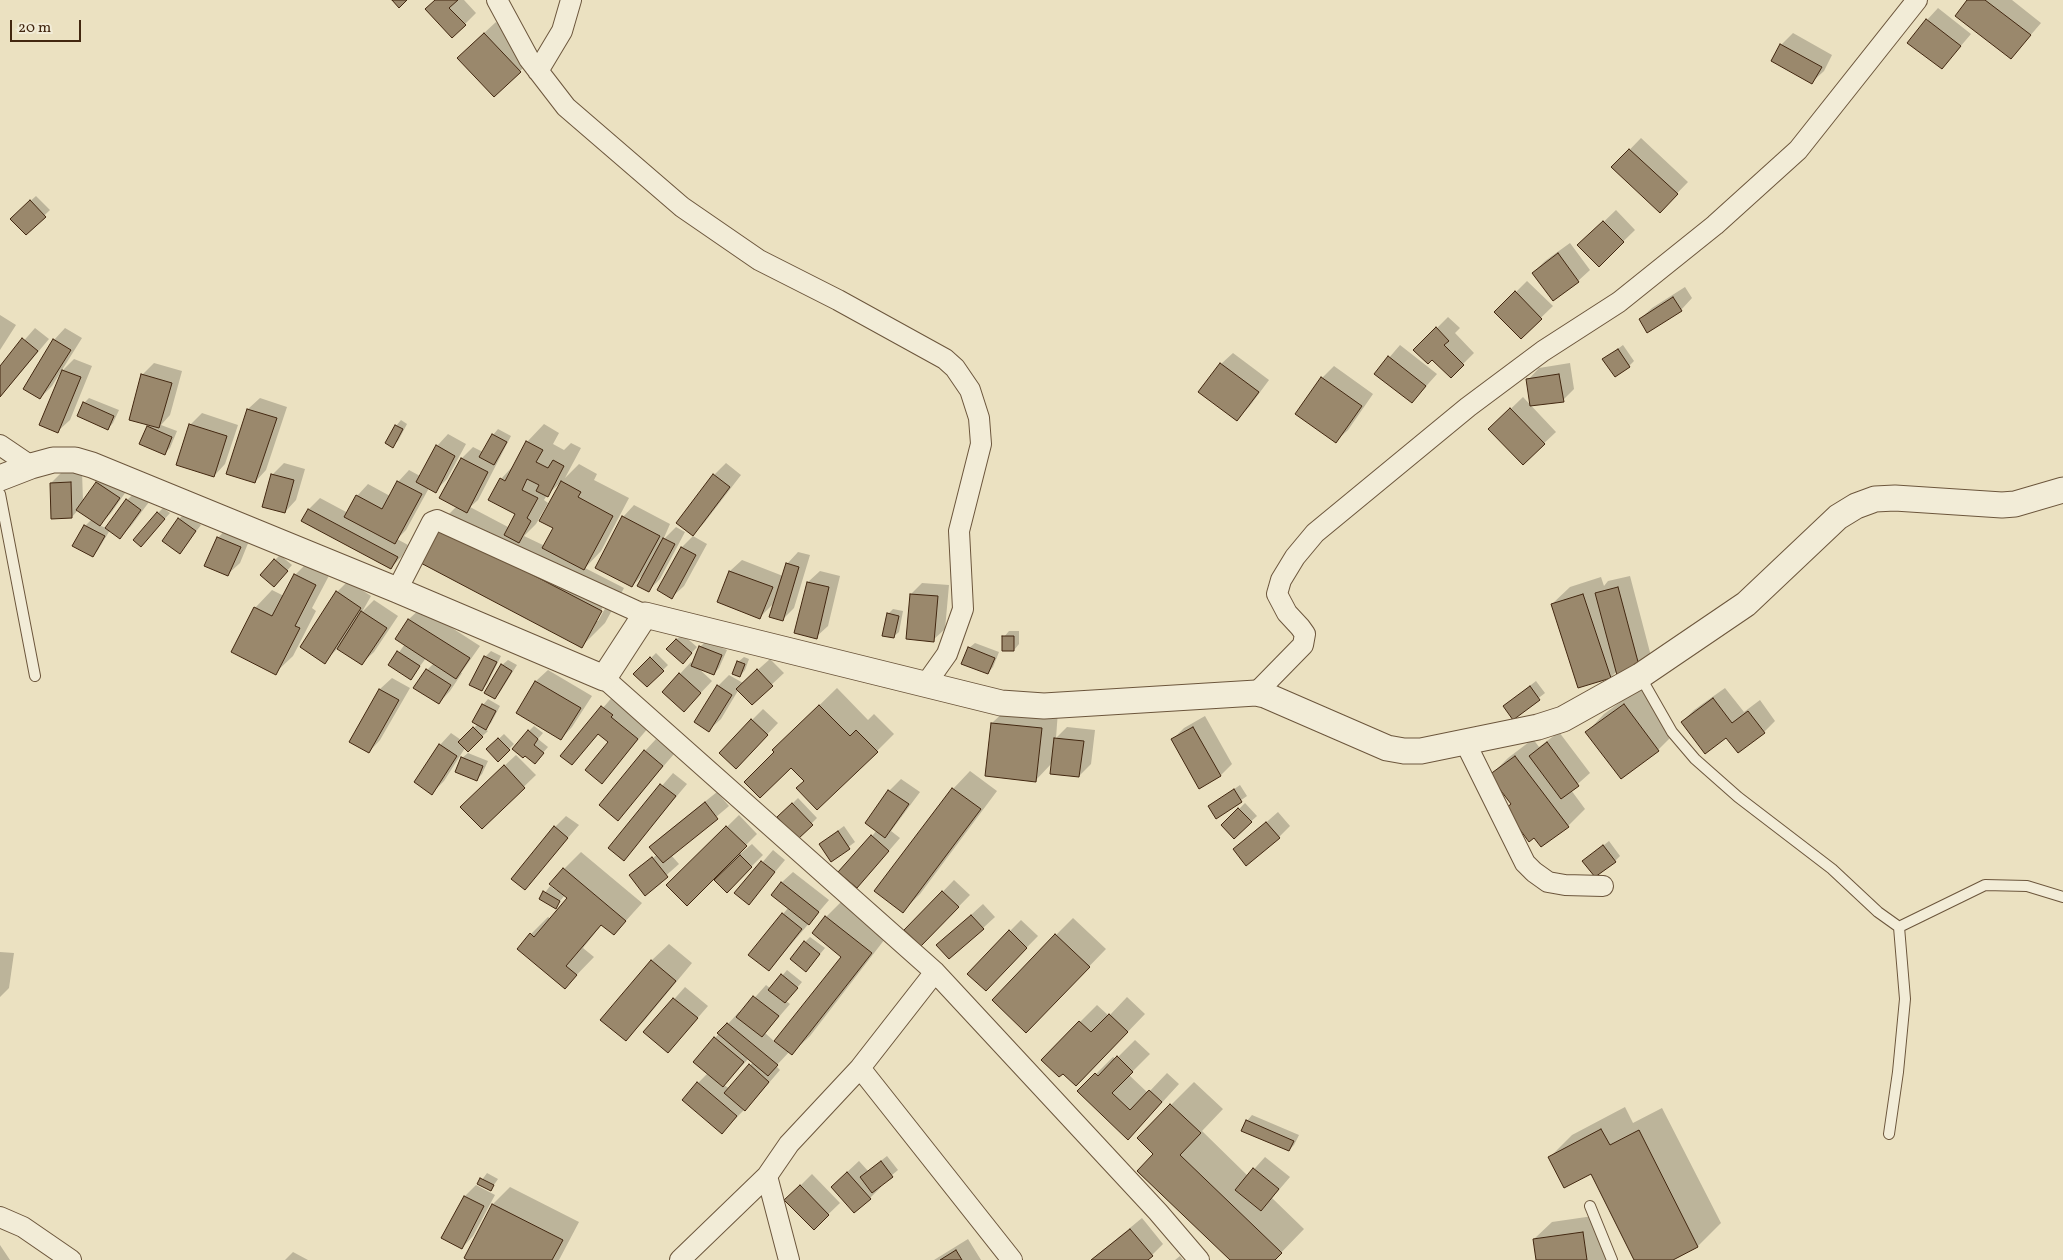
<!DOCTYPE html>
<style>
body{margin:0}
#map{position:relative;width:2063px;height:1260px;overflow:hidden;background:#ebe1c1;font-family:Vollkorn,serif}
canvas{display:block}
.scale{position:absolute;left:10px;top:20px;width:71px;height:22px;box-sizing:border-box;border:2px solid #422710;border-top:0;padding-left:6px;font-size:15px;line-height:18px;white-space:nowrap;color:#422710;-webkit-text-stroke:4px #f2ecd7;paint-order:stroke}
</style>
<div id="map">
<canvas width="2063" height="1260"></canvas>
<div class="scale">20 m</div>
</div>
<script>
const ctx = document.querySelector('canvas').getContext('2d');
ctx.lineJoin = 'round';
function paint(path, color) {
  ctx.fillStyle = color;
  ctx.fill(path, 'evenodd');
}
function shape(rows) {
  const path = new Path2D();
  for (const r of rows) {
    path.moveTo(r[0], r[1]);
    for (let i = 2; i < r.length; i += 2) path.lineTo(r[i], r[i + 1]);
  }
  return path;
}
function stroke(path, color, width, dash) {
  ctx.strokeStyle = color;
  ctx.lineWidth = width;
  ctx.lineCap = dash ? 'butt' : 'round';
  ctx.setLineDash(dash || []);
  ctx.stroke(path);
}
const shadow = shape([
 [436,0,464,0,476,13,465,24],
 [1969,0,2012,0,2041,23,2011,58],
 [1938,8,1971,34,1942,68,1927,20],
 [496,22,531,60,520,71,470,46],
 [1793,33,1832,55,1824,71,1812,82,1781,45],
 [1641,138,1688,182,1660,211,1613,167],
 [36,196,50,210,26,233,17,213],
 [1616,210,1635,230,1599,265,1591,234],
 [1570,243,1590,270,1578,281,1533,273,1545,261],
 [1527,281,1553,306,1521,337,1496,312],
 [1685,287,1692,298,1681,310,1640,319,1652,308],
 [0,315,16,325,0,350],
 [1448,317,1460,328,1455,333,1474,353,1451,376,1432,358,1415,350],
 [35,328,49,339,0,397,0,368],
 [65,328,82,338,52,386,40,398,54,340],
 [1400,345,1437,374,1412,402,1376,373],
 [1623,345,1634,361,1629,366,1604,359],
 [1233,353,1269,380,1249,407,1237,419,1221,364],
 [74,359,92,366,70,420,58,431,62,371],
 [154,363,182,371,170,415,161,425,177,431,170,448,165,453,148,427,150,424,142,375],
 [1570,363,1574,389,1563,400,1528,380,1539,368],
 [1334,366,1373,394,1348,430,1336,441,1297,414,1322,378],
 [1523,397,1556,432,1523,463,1490,429],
 [89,398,119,410,113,423,108,429,84,403],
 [260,398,287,407,266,470,255,482,248,409],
 [202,413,238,425,225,464,214,476,190,425],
 [401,420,407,424,398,441,392,446,396,426],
 [544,424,559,433,553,444,564,450,571,443,581,448,565,478,579,464,597,474,594,480,629,498,601,551,585,568,624,588,605,623,582,646,438,525,457,506,441,498,462,458,473,447,483,452,493,435,498,429,511,436,478,500,470,507,508,527,517,514,501,479,515,464,527,442],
 [561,482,554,528,545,546,524,536,536,524,548,503,544,500,547,495],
 [604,605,606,607,598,621,595,621],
 [448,434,466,444,447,479,435,491,429,488,406,530,397,539,408,545,402,556,391,568,309,509,320,498,348,513,357,496,368,484,390,496,398,482,409,470,420,476,437,446],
 [284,463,305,469,296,500,285,512,272,475],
 [726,463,741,475,704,523,693,534,678,523,714,475],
 [82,471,83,502,97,483,108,471,130,486,111,513,99,525,106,528,127,500,139,489,152,498,131,526,120,537,110,530,98,550,93,556,85,526,92,519,78,510,72,517,51,483,62,472],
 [634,505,670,524,663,540,676,527,685,532,660,579,649,590,645,573,632,586,623,517],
 [163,508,170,513,146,540,158,513],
 [184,514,201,525,180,552,179,519],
 [229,526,251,536,240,563,228,574,218,538],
 [693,536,707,544,684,586,672,597,682,547],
 [798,552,810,555,794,608,782,620,775,602,760,617,719,602,730,571,742,560,783,576,787,564],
 [280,555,292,565,279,580,275,560],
 [313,557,333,568,312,608,316,611,293,656,275,673,255,608,272,590,284,596,295,575],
 [820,571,840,576,828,626,816,637,808,582],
 [1630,576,1652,660,1617,671,1611,677,1552,604,1570,587,1601,577,1604,586,1608,581],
 [348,581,371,596,362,612,374,600,398,616,374,652,362,663,338,648,324,662,337,592],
 [922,583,949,585,945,629,933,640,911,594],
 [421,608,480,646,461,673,462,673,450,691,439,703,427,670,434,663,426,658,411,678,390,665,405,644,397,639,409,619],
 [893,609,903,611,899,632,893,637,888,614],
 [1009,631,1019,631,1019,644,1014,650,1004,637],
 [682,634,697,647,688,657,676,640],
 [706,641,727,650,719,668,714,674,697,667,712,681,695,699,663,692,691,662,693,664,700,647],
 [975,643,999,652,993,667,988,673,969,648],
 [491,651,501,656,487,684,481,690,471,685,485,657],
 [656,653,668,665,647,686,635,674],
 [744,657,749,659,745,670,740,676,738,662],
 [770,659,784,673,752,703,739,689,721,719,709,730,718,686,729,675,743,683],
 [508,660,517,665,500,692,495,698,502,665],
 [548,670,592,696,572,727,561,739,518,712,536,681],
 [392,678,410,688,380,740,369,752,351,742,380,689],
 [1536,681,1545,693,1513,718,1504,706],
 [1641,687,1675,733,1658,750,1587,732,1604,714],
 [837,688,868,720,874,714,894,734,877,751,805,780,791,733],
 [1725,688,1744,712,1760,700,1775,721,1764,732,1726,736,1682,722,1694,710],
 [614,695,649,727,602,782,610,742,599,733,572,764,562,756],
 [488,699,500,706,491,723,485,729,488,731,468,750,465,748,444,781,432,793,440,745,451,733,461,740,478,724,483,705],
 [1010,706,1058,711,1056,738,1067,727,1095,730,1091,764,1079,776,1052,763,1035,781,987,775,992,723],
 [763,709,778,723,747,756,752,720],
 [1205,716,1232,764,1221,775,1173,739,1184,728],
 [534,726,543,733,538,739,548,747,535,762,529,731],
 [1559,732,1590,773,1571,790,1585,809,1568,826,1512,804,1491,775,1508,758,1533,739,1539,747],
 [504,734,514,744,498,760,488,749],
 [656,739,674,754,618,819,645,751],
 [468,753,488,761,482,774,477,779,462,758],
 [516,755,536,775,482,827,473,795],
 [970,771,997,791,920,894,903,911,953,789],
 [673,773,687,784,623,860,609,848],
 [901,779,920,792,891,831,900,838,868,875,872,836,877,830,867,823,889,791],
 [1240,785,1247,796,1217,817,1210,806],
 [717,792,729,806,671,855,679,864,645,894,630,875,641,865,641,867,658,854,651,847,662,836],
 [798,798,817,818,798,837,779,817],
 [1245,803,1257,816,1234,837,1223,825],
 [1278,812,1290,826,1279,837,1235,850],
 [739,815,757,834,739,852,741,853,752,844,763,855,727,891,714,878,668,885],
 [566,816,579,825,525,888,555,827],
 [844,826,855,842,831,860,820,844],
 [1609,841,1620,856,1615,861,1584,861],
 [773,850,785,860,749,903,736,893],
 [581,852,642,903,614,934,602,924,583,948,594,957,565,987,531,934,548,917,551,919,568,898,565,895,555,907,541,898,550,886,557,891,564,869],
 [793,872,829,900,769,970,783,914,789,907,781,883],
 [954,880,970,895,921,945,906,930],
 [843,900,888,935,810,1036,792,1053,790,1051,776,1066,780,1070,756,1098,722,1132,698,1083,708,1073,715,1038,739,1012,741,1013,766,985,771,989,787,970,802,982,786,1001,790,1004,765,1033,775,1042,843,956,826,917],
 [749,1058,753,1062,730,1089,724,1085],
 [983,904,995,917,983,928,938,945],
 [1073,918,1106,949,1043,1014,1056,935],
 [1021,920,1038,936,986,989,1010,931],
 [810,937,825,948,811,965,805,942],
 [669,944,692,963,643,1022,625,1039,651,961],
 [0,952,14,953,9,988,0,997],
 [685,987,708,1006,668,1052,645,1032],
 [1127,997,1145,1014,1094,1067,1080,1022,1097,1005,1109,1016],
 [1135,1040,1150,1054,1129,1075,1148,1093,1167,1073,1179,1084,1145,1121,1079,1091,1113,1057,1116,1059],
 [1194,1082,1223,1109,1202,1131,1248,1176,1265,1157,1290,1177,1272,1198,1304,1229,1274,1260,1232,1260,1155,1154,1138,1138],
 [1625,1107,1633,1123,1662,1108,1721,1223,1698,1246,1671,1260,1635,1260,1591,1173,1549,1158,1572,1135],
 [1252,1115,1299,1135,1294,1145,1289,1150,1247,1121],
 [887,1156,898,1170,880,1185,881,1187,870,1198,844,1175,859,1161,868,1171],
 [487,1173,498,1179,491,1189,479,1184],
 [812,1174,840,1203,814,1228,786,1200],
 [476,1185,495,1195,473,1236,462,1248,465,1196],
 [510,1187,579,1222,559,1260,470,1260,465,1258,493,1204],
 [1600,1215,1607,1260,1537,1260,1534,1239,1552,1222],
 [1142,1218,1163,1244,1152,1255,1146,1260,1091,1260],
 [968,1239,981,1260,934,1260],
 [0,1245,10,1260,0,1260],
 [293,1252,308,1260,285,1260],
 [1180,1256,1183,1260,1175,1260]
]);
const building = shape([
 [392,0,407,0,399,8,392,0],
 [435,0,458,0,449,8,466,25,452,38,425,9,435,0],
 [1967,0,1985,0,2031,35,2011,59,1955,16,1967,0],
 [1926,19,1961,46,1942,69,1907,43,1926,19],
 [484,33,521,72,494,97,457,58,484,33],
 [1780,44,1822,67,1812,84,1771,61,1780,44],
 [1629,149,1678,194,1660,213,1611,167,1629,149],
 [30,200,46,217,26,235,10,219,30,200],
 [1603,221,1624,242,1599,267,1577,245,1603,221],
 [1558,253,1579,282,1553,301,1532,273,1558,253],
 [1515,291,1542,319,1521,339,1494,312,1515,291],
 [1673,297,1682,311,1647,333,1639,319,1673,297],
 [1436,327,1449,341,1444,345,1464,365,1451,378,1432,360,1428,364,1413,350,1436,327],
 [22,338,38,351,0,397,0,366,22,338],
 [53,339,71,350,40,399,23,389,53,339],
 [1618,349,1630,367,1615,377,1602,359,1618,349],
 [1388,356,1426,386,1412,403,1374,374,1388,356],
 [1220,363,1259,392,1237,421,1198,392,1220,363],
 [62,370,81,377,58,433,39,425,62,370],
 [141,374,172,383,159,428,129,420,141,374],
 [1559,374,1564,402,1530,406,1526,379,1559,374],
 [1321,377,1362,406,1336,443,1295,414,1321,377],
 [83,402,114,416,108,430,77,416,83,402],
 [1510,408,1545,444,1523,465,1488,429,1510,408],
 [247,409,277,418,255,483,226,474,247,409],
 [189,424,227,436,214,477,176,465,189,424],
 [395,425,403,429,393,448,385,443,395,425],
 [147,426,172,437,165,455,139,444,147,426],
 [492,434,507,442,494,465,479,457,492,434],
 [526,441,543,450,536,462,548,468,553,460,564,466,548,497,536,491,539,485,527,479,522,490,538,498,527,518,531,521,519,543,504,535,515,514,488,500,500,478,505,481,526,441],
 [436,445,455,456,436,493,416,482,436,445],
 [461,458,488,472,467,513,439,498,461,458],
 [271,474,294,480,285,513,262,507,271,474],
 [713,474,730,487,693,536,676,523,713,474],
 [397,481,422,494,395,544,344,517,356,495,382,509,397,481],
 [561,481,581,492,578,497,613,516,584,570,542,548,553,528,539,521,561,481],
 [71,482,72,518,51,519,50,483,71,482],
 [96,482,120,498,100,526,76,510,96,482],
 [126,499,141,510,120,539,105,528,126,499],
 [308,509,398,557,391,569,301,521,308,509],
 [157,512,165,519,141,547,133,540,157,512],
 [622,516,660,536,632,587,595,568,622,516],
 [178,518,196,531,180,554,162,541,178,518],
 [84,525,105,536,93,557,72,546,84,525],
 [437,525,602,611,582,648,417,561,437,525],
 [217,537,241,547,228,576,204,566,217,537],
 [663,538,675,544,649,592,637,586,663,538],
 [681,547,696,555,672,599,657,590,681,547],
 [274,559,288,571,274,587,260,575,274,559],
 [786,563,799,567,783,621,769,617,786,563],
 [729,571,773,587,760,619,717,602,729,571],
 [294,574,316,585,295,626,300,628,276,675,231,652,254,607,272,616,294,574],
 [807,582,829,587,817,639,794,633,807,582],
 [1618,587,1641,673,1618,679,1595,593,1618,587],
 [336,591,361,608,325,664,300,647,336,591],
 [910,594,938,596,934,642,906,639,910,594],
 [1583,594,1611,678,1578,688,1551,604,1583,594],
 [361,611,387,628,362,665,337,649,361,611],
 [887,613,899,616,894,638,882,636,887,613],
 [408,619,470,658,456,679,395,639,408,619],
 [1002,636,1014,636,1014,651,1002,651,1002,636],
 [676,639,692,653,683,664,666,649,676,639],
 [699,646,722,655,714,675,691,666,699,646],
 [968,647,995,658,988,674,961,664,968,647],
 [397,651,420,666,411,680,388,665,397,651],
 [484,656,497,662,482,691,469,685,484,656],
 [650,657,664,671,647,687,633,674,650,657],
 [737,661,745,664,740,677,732,674,737,661],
 [501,664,512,671,495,699,484,693,501,664],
 [426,669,451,685,439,704,413,688,426,669],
 [757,669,773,686,752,705,736,689,757,669],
 [679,673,701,693,684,712,662,692,679,673],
 [535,681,581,708,561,740,516,713,535,681],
 [717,685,732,695,709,732,694,722,717,685],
 [1530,686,1540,700,1513,720,1503,706,1530,686],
 [379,689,399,700,369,753,349,742,379,689],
 [1713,698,1732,723,1748,711,1765,733,1738,753,1726,738,1705,754,1681,722,1713,698],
 [482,704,496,711,486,730,472,722,482,704],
 [1624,704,1659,751,1621,779,1585,732,1624,704],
 [819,705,850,736,856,730,878,752,817,810,796,788,804,781,791,768,760,798,744,782,774,752,772,750,819,705],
 [601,706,613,715,611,717,638,739,602,784,585,770,608,742,598,734,572,765,560,756,601,706],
 [751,719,768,735,736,769,719,753,751,719],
 [991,723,1042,728,1036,782,985,776,991,723],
 [473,727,483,737,468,752,458,742,473,727],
 [1193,727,1221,776,1199,789,1171,739,1193,727],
 [528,730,538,739,534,745,544,753,535,764,525,756,523,758,512,749,528,730],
 [498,738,510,750,498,762,486,749,498,738],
 [1054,738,1084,741,1079,777,1050,774,1054,738],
 [1547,742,1579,786,1561,799,1529,756,1547,742],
 [439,744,457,756,432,795,414,782,439,744],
 [644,750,663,766,618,821,599,805,644,750],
 [1515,756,1569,827,1541,847,1534,838,1529,842,1505,809,1511,804,1489,775,1515,756],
 [461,757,483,766,477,781,455,772,461,757],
 [504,765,525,788,482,829,460,807,504,765],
 [660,784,676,796,624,861,608,848,660,784],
 [952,788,981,809,903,913,874,891,952,788],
 [1234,789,1242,802,1216,819,1208,806,1234,789],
 [888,790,909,804,885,838,865,823,888,790],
 [705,802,718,819,663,863,649,847,705,802],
 [792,803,813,825,798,839,777,817,792,803],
 [1238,808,1252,822,1234,839,1221,825,1238,808],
 [1266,822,1280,838,1246,866,1233,849,1266,822],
 [554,826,568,838,525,890,511,879,554,826],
 [726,826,747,846,687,906,666,885,726,826],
 [838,831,850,849,831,862,819,844,838,831],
 [871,835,889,851,857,888,838,872,871,835],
 [1603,845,1616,862,1595,877,1582,861,1603,845],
 [740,855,752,867,727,893,714,880,740,855],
 [652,857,668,877,645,896,629,875,652,857],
 [761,861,775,872,749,905,734,893,761,861],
 [563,868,626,921,614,935,601,925,566,966,577,975,565,989,517,949,530,933,534,937,567,898,549,884,563,868],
 [781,882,819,912,809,925,771,895,781,882],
 [543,891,560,901,556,909,539,899,543,891],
 [942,891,959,907,921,946,904,930,942,891],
 [782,913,802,929,769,971,748,955,782,913],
 [971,915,984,929,949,959,936,945,971,915],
 [825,916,872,953,792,1055,774,1041,841,957,812,933,825,916],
 [1009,930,1027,948,986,991,967,974,1009,930],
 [1055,934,1090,967,1026,1033,992,1000,1055,934],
 [804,941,820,954,806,972,790,959,804,941],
 [651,960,676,981,626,1041,600,1020,651,960],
 [781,974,798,988,785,1003,768,990,781,974],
 [753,996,779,1016,762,1037,736,1017,753,996],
 [673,998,698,1018,668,1053,643,1032,673,998],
 [1109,1014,1128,1032,1076,1086,1063,1074,1059,1077,1041,1060,1079,1021,1091,1032,1109,1014],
 [727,1023,778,1065,768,1076,717,1033,727,1023],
 [714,1037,744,1062,723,1087,693,1062,714,1037],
 [1117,1056,1133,1072,1112,1093,1130,1110,1149,1090,1162,1102,1128,1140,1077,1091,1095,1073,1098,1076,1117,1056],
 [749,1064,769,1082,745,1111,724,1093,749,1064],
 [697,1082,737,1116,722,1134,682,1100,697,1082],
 [1170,1104,1201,1133,1180,1155,1282,1253,1275,1260,1230,1260,1137,1171,1153,1154,1137,1138,1170,1104],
 [1246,1120,1294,1141,1289,1151,1241,1131,1246,1120],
 [1601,1129,1610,1145,1639,1130,1698,1247,1673,1260,1634,1260,1591,1174,1564,1188,1548,1157,1601,1129],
 [881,1161,893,1177,872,1193,860,1177,881,1161],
 [1253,1168,1279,1189,1261,1211,1235,1190,1253,1168],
 [847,1172,871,1199,854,1213,831,1187,847,1172],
 [480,1178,494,1185,491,1191,477,1184,480,1178],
 [800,1185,829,1215,814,1230,784,1200,800,1185],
 [464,1196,484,1206,462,1249,441,1238,464,1196],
 [492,1204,563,1240,552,1260,467,1260,464,1258,492,1204],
 [1130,1229,1153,1256,1148,1260,1091,1260,1130,1229],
 [1583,1232,1587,1260,1536,1260,1533,1239,1583,1232],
 [956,1250,962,1260,940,1260,956,1250]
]);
const service = shape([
 [0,494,35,676],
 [1640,676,1672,732,1695,759,1738,797,1832,869,1878,912,1899,927,1905,999,1898,1072,1889,1134],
 [1899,927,1985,885,2027,886,2063,897],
 [1590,1206,1612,1260]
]);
const minor = shape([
 [497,0,529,59,566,107,682,207,759,260,838,300,945,359,955,368,970,390,979,418,981,444,959,531,963,609,947,654,925,685],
 [538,71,562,31,571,0],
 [0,445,31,466],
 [397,590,432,522,437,520,645,615],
 [604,678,935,972,1158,1212,1199,1260],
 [1256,693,1303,645,1305,634,1300,627,1287,613,1277,594,1281,580,1295,557,1315,533,1468,407,1543,351,1619,302,1715,225,1798,150,1917,0],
 [1465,742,1525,863,1534,872,1548,882,1565,885,1603,886],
 [860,1068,1012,1260],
 [767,1176,789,1260],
 [0,1217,23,1227,71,1260],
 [680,1260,767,1176,789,1144,860,1068,935,972]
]);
const tertiary = shape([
 [0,478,31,466,53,460,75,460,92,465,397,590,604,678,645,615,1001,703,1044,706,1256,693,1265,695,1387,748,1404,751,1421,751,1538,727,1563,719,1640,676,1746,604,1838,517,1856,506,1875,499,1895,498,2002,505,2015,504,2063,490]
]);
paint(shadow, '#0003');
paint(building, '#9a886c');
stroke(building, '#422710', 1);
stroke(service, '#6c563c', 12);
stroke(minor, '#6c563c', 22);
stroke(tertiary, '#6c563c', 27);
stroke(service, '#f2ecd7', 10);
stroke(minor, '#f2ecd7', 20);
stroke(tertiary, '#f2ecd7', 25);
</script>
